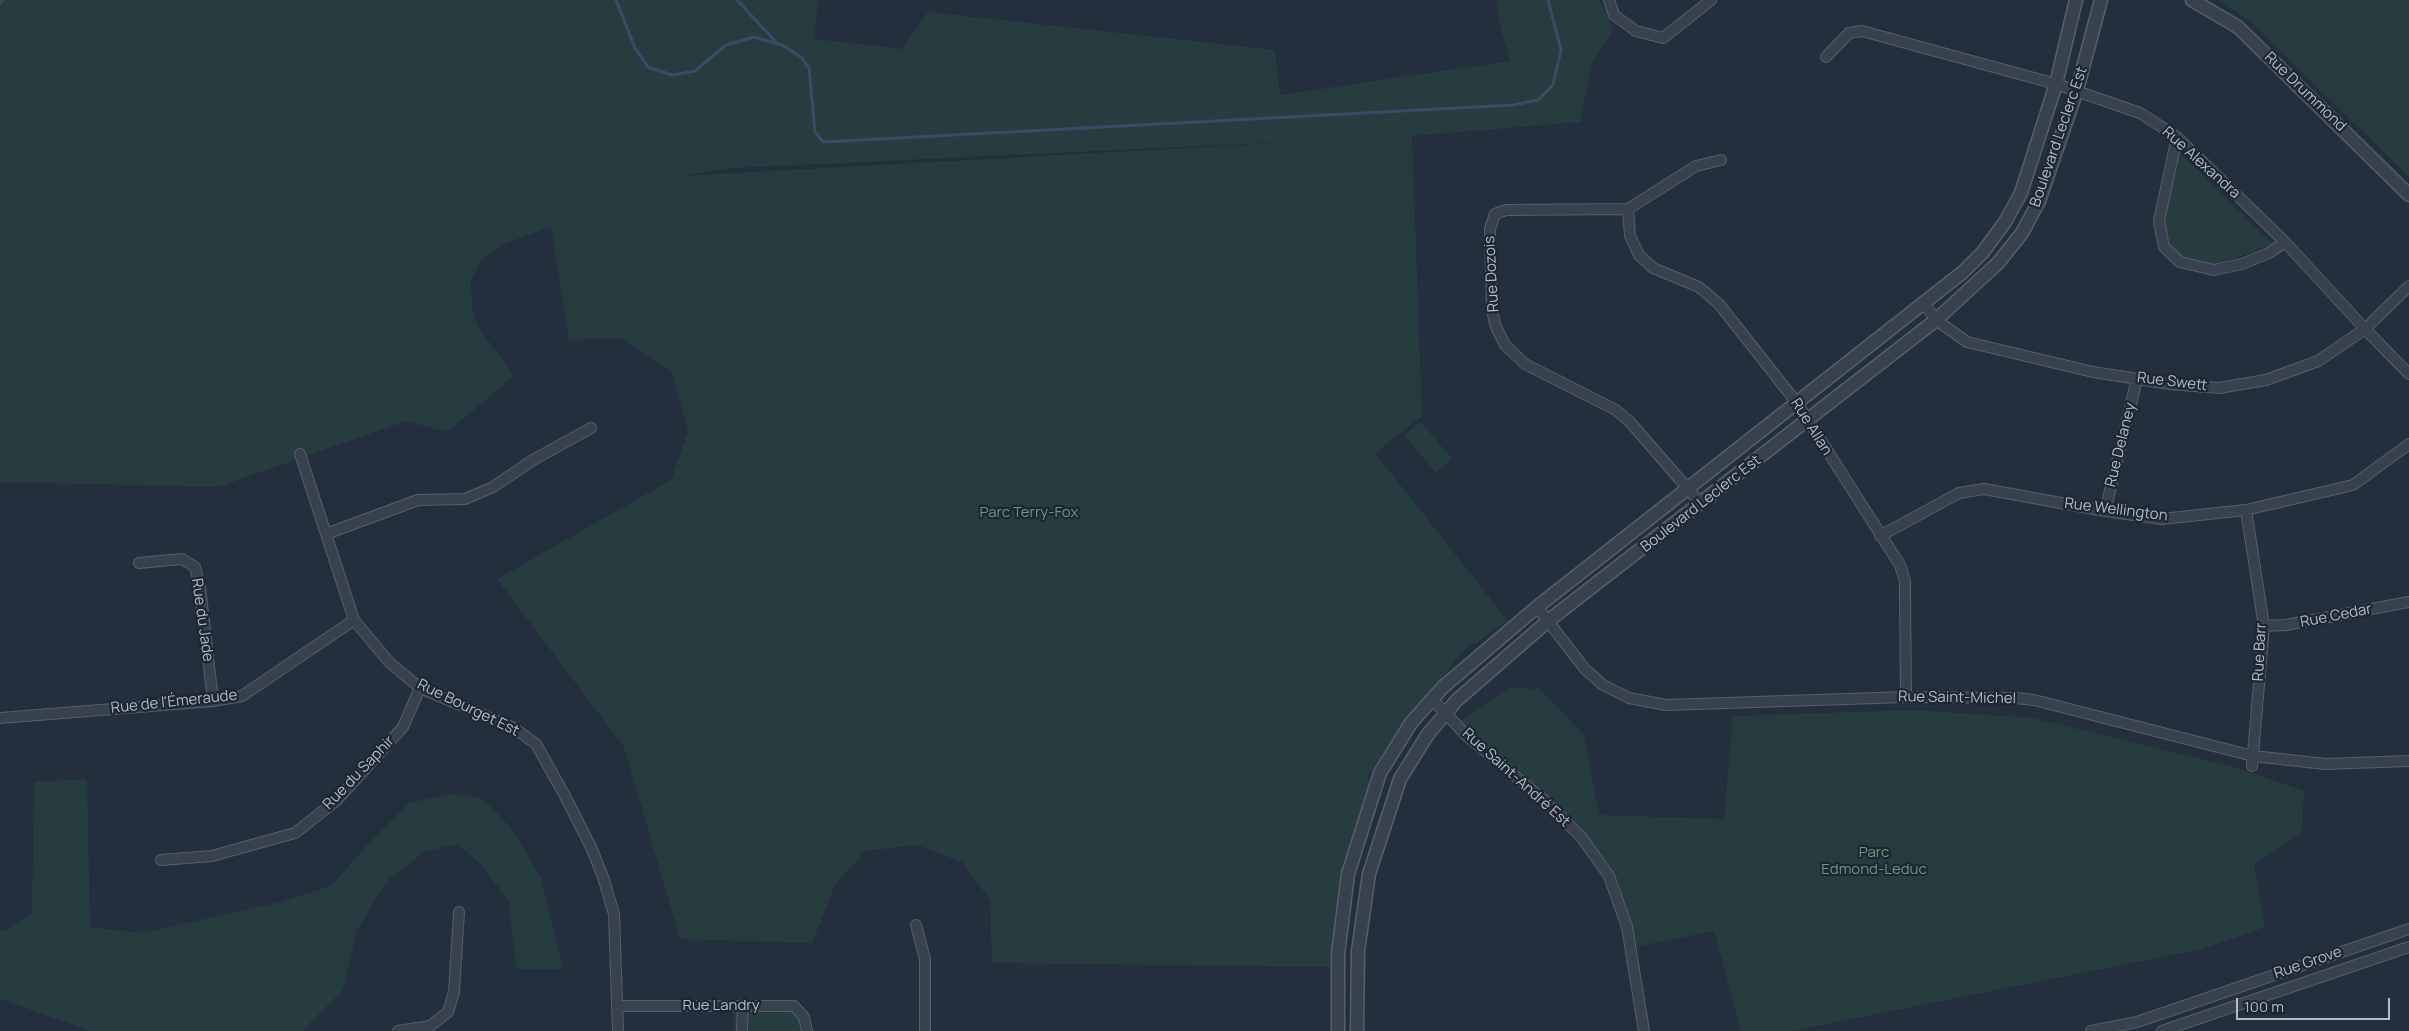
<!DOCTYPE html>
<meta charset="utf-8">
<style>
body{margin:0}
#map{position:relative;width:2409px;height:1031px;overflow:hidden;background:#242f3e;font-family:Manrope,sans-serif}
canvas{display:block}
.scale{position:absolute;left:2236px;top:998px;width:154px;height:22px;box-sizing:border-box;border:2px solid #b4bcc9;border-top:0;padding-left:6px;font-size:15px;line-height:18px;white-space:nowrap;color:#b4bcc9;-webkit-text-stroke:4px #1d2633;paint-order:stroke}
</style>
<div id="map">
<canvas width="2409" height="1031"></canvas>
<div class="scale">100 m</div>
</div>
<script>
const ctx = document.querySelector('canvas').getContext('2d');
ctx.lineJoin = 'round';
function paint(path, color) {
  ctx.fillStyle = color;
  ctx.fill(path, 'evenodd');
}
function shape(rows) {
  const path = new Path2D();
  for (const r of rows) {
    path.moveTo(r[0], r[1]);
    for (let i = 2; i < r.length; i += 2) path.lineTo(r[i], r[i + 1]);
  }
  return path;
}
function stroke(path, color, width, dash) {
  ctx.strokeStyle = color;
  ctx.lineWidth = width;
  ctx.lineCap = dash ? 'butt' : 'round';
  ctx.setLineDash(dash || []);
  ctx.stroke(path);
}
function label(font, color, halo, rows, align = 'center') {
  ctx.font = font + ' Manrope,sans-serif';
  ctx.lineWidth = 4.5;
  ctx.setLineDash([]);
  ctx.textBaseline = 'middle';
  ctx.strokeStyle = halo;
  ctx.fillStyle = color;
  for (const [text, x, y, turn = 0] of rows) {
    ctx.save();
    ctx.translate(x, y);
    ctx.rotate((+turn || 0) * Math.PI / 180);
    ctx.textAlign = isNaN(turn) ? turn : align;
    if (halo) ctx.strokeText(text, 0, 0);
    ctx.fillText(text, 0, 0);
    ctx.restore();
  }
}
const green = shape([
 [0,0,818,0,814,39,902,49,928,12,1275,50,1280,95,1510,61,1500,26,1497,0,1600,0,1613,30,1592,62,1580,122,1412,136,1422,416,1375,453,1508,621,1462,652,1384,752,1368,776,1369,788,1340,880,1331,967,992,963,990,900,962,862,917,845,865,851,835,885,812,943,680,939,624,747,497,579,671,480,688,432,672,371,620,338,569,340,551,226,505,244,481,260,471,280,472,308,478,327,514,376,447,432,406,421,218,487,0,482],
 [1311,141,682,176,733,168],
 [2219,0,2409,0,2409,177,2252,23],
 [2173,146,2273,244,2217,265,2187,264,2166,256,2159,247,2154,228,2160,190],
 [1421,422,1452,459,1436,473,1404,435],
 [1511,688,1540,689,1584,735,1599,815,1724,819,1733,716,1915,710,2033,718,2237,768,2304,791,2302,833,2254,865,2265,927,2203,949,1791,1031,1741,1031,1714,931,1630,948,1609,876,1582,838,1455,724],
 [87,779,90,927,143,933,280,902,331,886,370,842,409,803,451,794,483,799,510,827,540,875,563,969,516,969,509,902,483,867,458,844,424,852,386,882,357,930,343,990,302,1031,91,1031,0,999,0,930,8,930,32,913,34,782],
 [733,1003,794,1007,806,1031,734,1031]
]);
const stream = shape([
 [616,0,635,48,648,67,672,75,695,71,726,45,754,37,782,45,801,57,809,68,815,132,823,142,1513,105,1538,100,1553,85,1561,50,1548,0],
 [737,0,777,43],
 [0,3,3,0]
]);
const minor = shape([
 [1609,0,1614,15,1636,31,1663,38,1711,0],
 [1826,57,1849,33,1862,31,2056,84,2140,113,2177,137,2285,242,2365,329,2409,374],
 [2177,137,2159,221,2164,247,2180,262,2214,270,2242,264,2269,253,2285,242],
 [1628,209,1630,236,1639,255,1653,268,1699,287,1719,304,1797,403,1900,565,1905,581,1905,596,1906,697],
 [1923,302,1936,320,1967,342,2093,372,2170,384,2219,388,2266,380,2318,361,2365,329,2409,286],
 [300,454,354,620,389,662,420,688,514,728,536,744,565,796,591,847,603,877,614,914,618,1031],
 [1701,504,1630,422,1616,410,1525,364,1505,345,1496,327,1492,311,1490,229,1495,214,1506,210,1628,209,1696,166,1721,160],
 [2246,510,2264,626,2252,766],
 [2105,511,2137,379],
 [326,534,418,500,465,499,493,487,533,460,591,428],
 [1880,536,1959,493,1984,489,2105,511,2162,519,2246,510,2353,485,2409,444],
 [139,563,182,559,195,567,200,587,213,701],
 [1537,607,1585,669,1603,685,1629,698,1666,705,1906,697,2015,698,2034,700,2253,756,2325,764,2409,761],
 [2264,626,2286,625,2409,602],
 [1432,699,1468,737,1544,800,1582,838,1609,876,1627,927,1644,1031],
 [0,718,213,701,242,696,354,620],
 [161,860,212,856,295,833,337,800,403,727,420,688],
 [916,925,925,959,925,1031],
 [618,1006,794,1006,804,1017,807,1031],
 [398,1031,430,1026,448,1012,454,992,459,912],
 [742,1031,743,1005],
 [2091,1031,2137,1022,2409,929],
 [2162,1031,2409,947]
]);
const tertiary = shape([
 [2192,0,2238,27,2409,195],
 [1338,1031,1338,954,1348,874,1380,773,1411,723,1443,687,1537,607,1963,272,1983,252,2005,222,2021,193,2056,84,2076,0],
 [1357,1031,1358,951,1369,874,1400,779,1428,734,1457,700,1548,621,1936,320,1998,263,2022,233,2039,201,2077,90,2101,0]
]);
const streetNames = [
 ["Rue Drummond",2305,92,44],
 ["Boulevard Leclerc Est",2059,137,-71],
 ["Rue Alexandra",2201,163,42],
 ["Rue Dozois",1492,274,-93],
 ["Rue Swett",2172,382,7],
 ["Rue Allan",1811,427,58],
 ["Rue Delaney",2121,445,-76],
 ["Boulevard Leclerc Est",1701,504,-38],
 ["Rue Wellington",2116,510,7],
 ["Rue Cedar",2336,616,-11],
 ["Rue du Jade",202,620,82],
 ["Rue Barr",2260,652,-87],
 ["Rue Saint-Michel",1957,698,1],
 ["Rue de l'Émeraude",174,702,-6],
 ["Rue Bourget Est",468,708,26],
 ["Rue du Saphir",359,773,-46],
 ["Rue Saint-André Est",1516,778,42],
 ["Rue Grove",2308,963,-19],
 ["Rue Landry",721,1006]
];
const parkNames = [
 ["Parc Terry-Fox",1029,513],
 ["Parc",1874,853],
 ["Edmond-Leduc",1874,870]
];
paint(green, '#263c3f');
stroke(stream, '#394c67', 3);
stroke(minor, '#565f6c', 12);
stroke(tertiary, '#565f6c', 15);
stroke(minor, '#38414e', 10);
stroke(tertiary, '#38414e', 12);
label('15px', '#b4bcc9', '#1d2633', streetNames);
label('15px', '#6b9a76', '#1d2633', parkNames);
</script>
